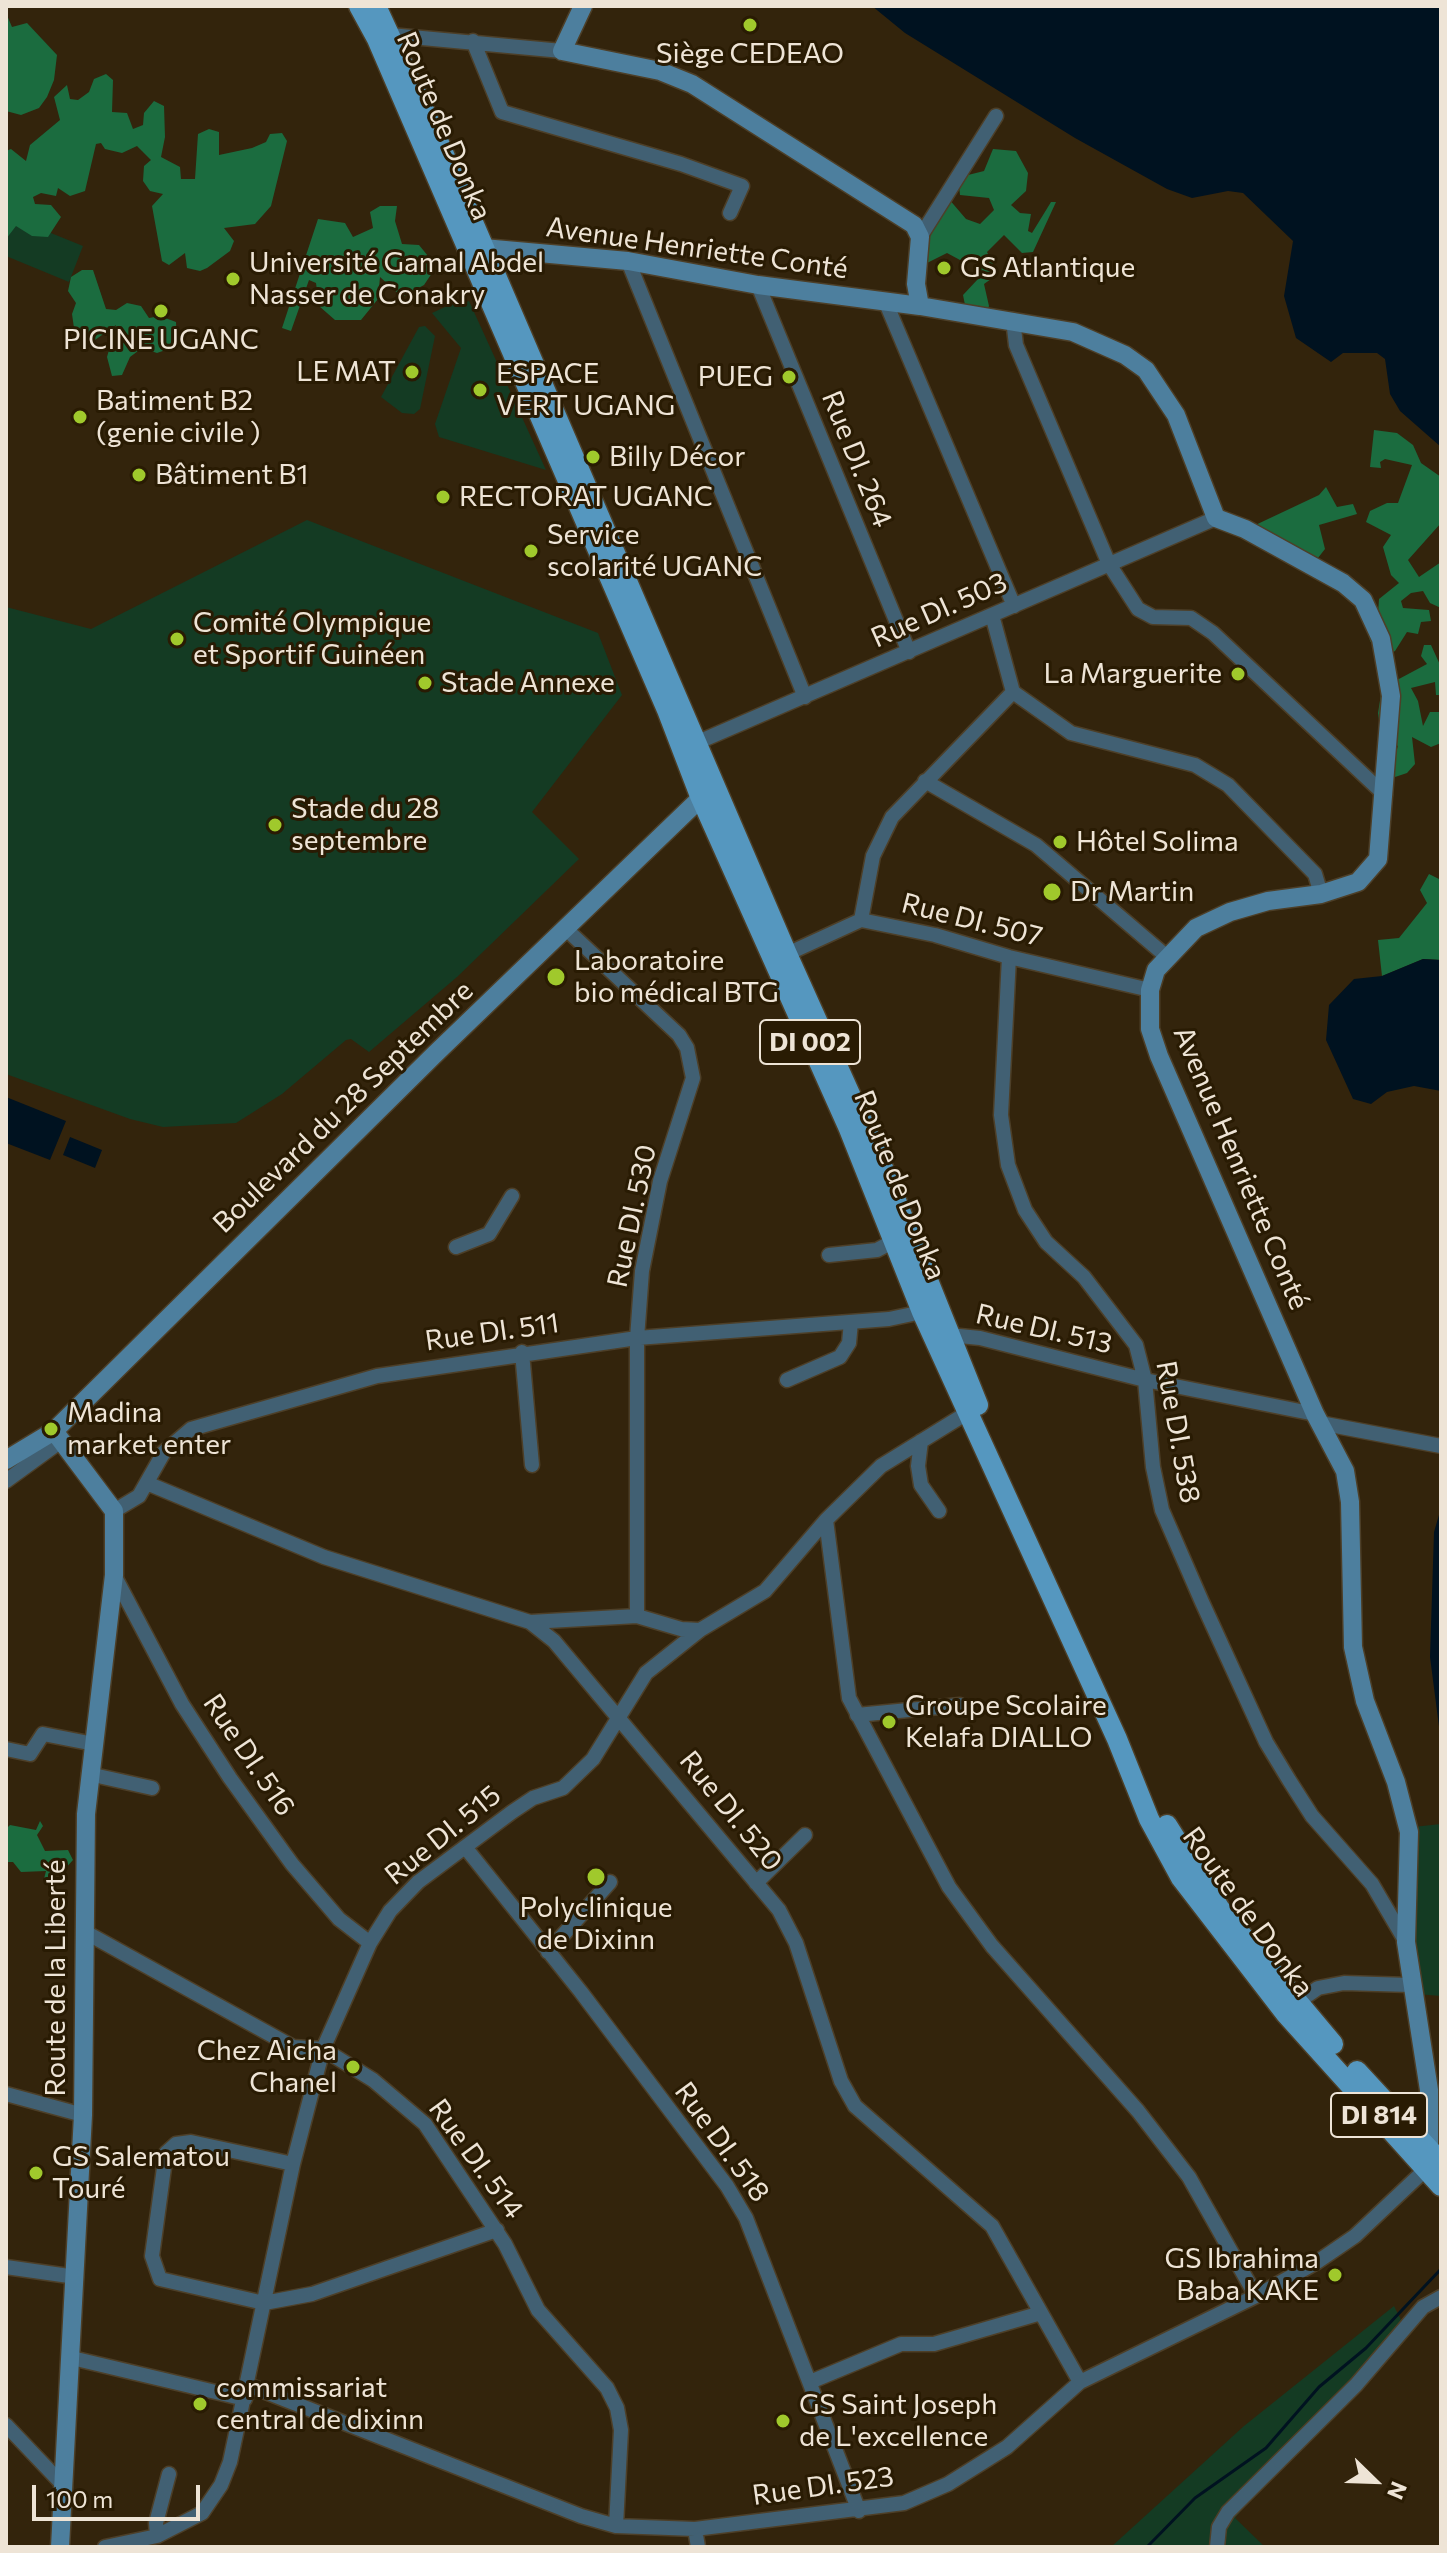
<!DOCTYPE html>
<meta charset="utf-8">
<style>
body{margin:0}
#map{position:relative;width:1447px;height:2553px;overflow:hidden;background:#33240c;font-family:Commissioner,sans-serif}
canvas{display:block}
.frame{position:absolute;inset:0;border:8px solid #eee4d6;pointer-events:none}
.north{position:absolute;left:1335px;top:2441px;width:80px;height:80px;-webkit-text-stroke:6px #291b03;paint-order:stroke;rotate:113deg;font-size:22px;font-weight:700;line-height:32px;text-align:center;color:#eee4d6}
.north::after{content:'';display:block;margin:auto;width:28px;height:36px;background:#eee4d6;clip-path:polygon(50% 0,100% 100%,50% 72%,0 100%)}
.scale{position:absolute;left:32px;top:2485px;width:168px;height:36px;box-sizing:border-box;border:4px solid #eee4d6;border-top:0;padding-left:10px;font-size:24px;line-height:28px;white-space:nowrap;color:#eee4d6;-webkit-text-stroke:6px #291b03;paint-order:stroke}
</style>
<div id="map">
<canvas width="1447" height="2553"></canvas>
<div class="frame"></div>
<div class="north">N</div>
<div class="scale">100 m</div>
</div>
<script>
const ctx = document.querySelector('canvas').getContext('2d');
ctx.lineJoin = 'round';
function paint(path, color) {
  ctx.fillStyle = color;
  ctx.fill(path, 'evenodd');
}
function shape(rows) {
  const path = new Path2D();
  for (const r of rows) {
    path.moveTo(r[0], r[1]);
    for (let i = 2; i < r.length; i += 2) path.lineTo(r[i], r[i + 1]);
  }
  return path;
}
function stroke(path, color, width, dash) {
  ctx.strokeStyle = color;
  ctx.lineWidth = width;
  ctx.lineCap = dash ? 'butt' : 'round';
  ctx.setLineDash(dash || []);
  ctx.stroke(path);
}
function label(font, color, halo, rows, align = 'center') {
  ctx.font = font + ' Commissioner,sans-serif';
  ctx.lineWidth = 6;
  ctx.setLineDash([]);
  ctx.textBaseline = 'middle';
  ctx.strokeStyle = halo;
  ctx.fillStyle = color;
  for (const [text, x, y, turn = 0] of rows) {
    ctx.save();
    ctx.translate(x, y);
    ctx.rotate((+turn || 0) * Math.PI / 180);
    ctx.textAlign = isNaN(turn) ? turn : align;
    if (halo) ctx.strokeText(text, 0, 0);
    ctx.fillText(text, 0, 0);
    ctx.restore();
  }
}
const green = shape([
 [9,216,83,246,69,282,6,256],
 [460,300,463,303,469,301,546,470,439,437,435,424,461,348,432,313],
 [425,326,435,336,420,409,414,414,402,413,381,397,419,327],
 [307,520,598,633,622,695,532,812,579,859,457,977,369,1052,351,1039,346,1040,282,1094,236,1123,163,1127,130,1119,6,1074,6,607,91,629],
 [1441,1824,1441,1996,1416,1994,1413,1827],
 [1394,2306,1402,2322,1392,2346,1284,2455,1235,2518,1265,2547,1111,2547,1244,2426]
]);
const forest = shape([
 [6,13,12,27,27,23,57,55,54,80,47,97,39,108,21,115,6,111],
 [106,74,113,80,112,112,127,113,133,129,143,125,144,113,154,101,164,106,165,137,161,157,180,167,181,179,195,179,198,134,209,129,219,132,219,155,252,148,266,142,270,134,282,133,287,141,271,206,255,224,224,228,234,241,230,251,207,268,200,271,187,268,185,253,169,265,162,261,152,206,163,194,150,191,143,181,144,166,151,160,137,146,122,153,105,149,101,143,96,144,85,191,70,196,58,188,56,196,41,193,33,197,35,204,51,205,61,217,48,237,32,236,16,226,6,239,6,151,11,149,26,161,30,145,60,120,54,97,67,85,70,99,78,100,89,92,94,79],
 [993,149,1016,151,1028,173,1026,191,1011,205,1020,213,1031,214,1028,231,1032,233,1051,202,1056,202,1033,252,1022,253,1004,235,987,252,998,274,984,284,989,306,986,313,966,310,963,295,978,279,981,257,960,260,947,253,927,263,922,256,931,214,948,198,966,219,980,224,994,210,989,198,960,195,959,186,964,176,984,171],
 [380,206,397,206,395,221,402,244,419,245,428,256,434,270,424,285,402,297,380,277,378,299,361,320,335,320,319,306,316,283,309,280,291,331,282,328,318,219,345,223,353,237,373,228,370,212],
 [82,270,93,270,106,309,116,310,127,303,141,306,149,318,160,316,176,322,177,346,157,353,142,348,130,357,122,375,112,376,107,357,116,325,95,340,74,328,72,314,76,303,68,291,71,277],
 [1374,430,1397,433,1413,445,1421,463,1441,477,1441,523,1408,560,1419,577,1441,562,1441,608,1430,603,1423,591,1411,593,1401,601,1403,608,1429,610,1431,621,1421,622,1418,634,1407,632,1395,651,1388,655,1379,654,1370,641,1368,627,1378,614,1379,599,1399,583,1391,575,1383,547,1391,535,1366,522,1370,511,1387,503,1398,503,1412,465,1385,459,1380,462,1381,468,1370,467],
 [1326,487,1337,507,1353,504,1357,514,1319,525,1325,549,1314,563,1249,528,1319,495],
 [1424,645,1431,645,1441,667,1441,695,1436,695,1435,682,1411,688,1418,701,1423,726,1430,712,1441,712,1441,743,1431,747,1412,737,1415,764,1407,773,1395,777,1389,773,1398,746,1381,734,1378,713,1382,688,1427,664,1421,656],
 [1429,874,1441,880,1441,960,1423,959,1382,976,1378,940,1399,938,1427,903,1420,890],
 [40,1821,43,1826,37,1835,45,1851,68,1850,73,1860,63,1871,57,1870,51,1880,44,1879,46,1871,21,1872,13,1862,6,1862,6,1829,10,1825,36,1830]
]);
const water = shape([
 [872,6,1441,6,1441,447,1400,411,1390,394,1385,359,1377,353,1343,353,1331,362,1296,338,1284,296,1293,241,1243,193,1228,191,1192,198,1167,189,1075,138,905,33],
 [1423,959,1441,960,1441,1091,1414,1086,1387,1092,1371,1104,1353,1099,1326,1040,1329,1005,1354,979,1382,976],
 [6,1097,66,1121,50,1160,6,1143],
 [70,1137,102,1150,95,1168,63,1155],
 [1441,1508,1441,1742,1430,1657,1434,1532]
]);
const stream = shape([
 [1147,2547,1195,2498,1266,2448,1319,2387,1366,2348,1441,2269]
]);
const street = shape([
 [390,35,562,51],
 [473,41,502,112,681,164,742,186,730,213],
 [920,237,996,116],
 [628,261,805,697],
 [758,285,909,652],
 [886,303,1014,606],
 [1013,320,1016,345,1109,564,1138,609,1153,617,1191,618,1213,633,1385,795],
 [1013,692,1071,733,1195,765,1228,785,1315,874,1321,894],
 [689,746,1216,518],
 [925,781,1036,845,1166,956],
 [861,920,873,856,892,817,1013,692,992,615],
 [566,929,679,1035,687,1048,693,1078,660,1181,642,1271,637,1338,637,1616],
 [787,954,861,920,935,935,1009,957,1150,990],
 [1009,957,1001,1115,1008,1165,1025,1210,1046,1242,1084,1277,1136,1345,1145,1380,1153,1467,1162,1510,1202,1602,1266,1742,1289,1780,1312,1816,1372,1884,1406,1942],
 [456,1247,489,1234,512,1196],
 [829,1255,877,1250,892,1242],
 [949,1335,980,1338,1145,1380,1315,1414],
 [522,1352,532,1465],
 [787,1380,840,1357,849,1343,851,1322],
 [1320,1423,1441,1446],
 [921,1441,918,1466,921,1485,939,1511],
 [6,1481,61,1441],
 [149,1484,324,1557,530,1622,554,1641,779,1910,796,1943,841,2081,855,2106,992,2226,1080,2382],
 [114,1511,139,1496,164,1452,191,1429,377,1376,637,1338,889,1319,922,1312],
 [826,1520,849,1698,949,1887,992,1946,1138,2111,1189,2177,1256,2296],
 [114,1575,182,1704,230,1778,292,1864,339,1919,370,1943],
 [530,1622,637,1616,681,1629,700,1630],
 [857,1715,960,1705],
 [6,1749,30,1754,43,1734,94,1744],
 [89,1774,152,1788],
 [465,1847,581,1992,727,2186,746,2218,859,2511],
 [756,1883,805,1835],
 [85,1932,293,2047,323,2049,373,2080,425,2124,505,2244,538,2310,607,2388,617,2408,621,2430,616,2526],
 [548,1952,610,1882],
 [1298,2002,1318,1988,1344,1983,1410,1985],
 [6,2094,83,2115],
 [293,2164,191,2142,176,2144,166,2153,152,2256,160,2279,264,2303,312,2294,497,2230],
 [6,2267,76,2277],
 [72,2358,245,2399],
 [810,2382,901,2344,934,2344,1041,2313],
 [248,2385,581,2516,616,2526,695,2529,904,2503,948,2484,1007,2447,1080,2382,1256,2296,1317,2262,1355,2236,1426,2169],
 [6,2425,65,2487],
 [695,2529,698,2547],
 [157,2536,156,2523,169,2474],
 [105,2547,157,2536,202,2513,221,2485,230,2462,293,2164,323,2049,370,1943,390,1911,418,1882,512,1812,533,1798,563,1788,593,1759,646,1673,700,1630,765,1591,826,1520,881,1466,967,1413],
 [1217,2547,1219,2527,1228,2512,1356,2385,1423,2307,1441,2297]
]);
const secondary = shape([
 [583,6,562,51,660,71,692,84,914,225,920,237,916,284,920,306,1073,332,1125,355,1146,370,1176,415,1216,518,1245,529,1343,583,1363,600,1381,639,1391,696,1378,859,1358,882,1321,894,1268,901,1230,912,1196,928,1156,970,1150,990,1150,1029,1159,1056,1315,1414,1345,1471,1350,1502,1353,1647,1365,1701,1396,1782,1409,1832,1406,1942,1429,2090,1429,2159],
 [472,247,628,261,758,285,920,306],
 [54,1431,114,1511,114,1575,86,1814,83,2115,60,2547],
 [6,1460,54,1431,435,1054,709,790]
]);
const primary = shape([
 [359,6,377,39,667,710,700,796,849,1129,922,1312,1117,1739,1149,1819,1181,1878,1285,2013,1441,2186],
 [376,6,439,143,787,954,881,1163,978,1405],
 [1167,1825,1220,1909,1333,2044],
 [1357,2071,1441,2162]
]);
const markers = [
 [750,25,8,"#a0c92c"],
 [944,268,8,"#a0c92c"],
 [233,279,8,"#a0c92c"],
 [161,311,8,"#a0c92c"],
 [412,372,8,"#a0c92c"],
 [789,377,8,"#a0c92c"],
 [480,390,8,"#a0c92c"],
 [80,417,8,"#a0c92c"],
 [593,457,8,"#a0c92c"],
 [139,475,8,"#a0c92c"],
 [443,497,8,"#a0c92c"],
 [531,551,8,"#a0c92c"],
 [177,639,8,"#a0c92c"],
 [1238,674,8,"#a0c92c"],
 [425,683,8,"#a0c92c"],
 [275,825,8,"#a0c92c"],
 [1060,842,8,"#a0c92c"],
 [1052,892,10,"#a0c92c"],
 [556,977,10,"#a0c92c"],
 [51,1429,8,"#a0c92c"],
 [889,1722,8,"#a0c92c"],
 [596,1877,10,"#a0c92c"],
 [353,2067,8,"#a0c92c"],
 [36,2173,8,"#a0c92c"],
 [1335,2275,8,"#a0c92c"],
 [200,2404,8,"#a0c92c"],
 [783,2421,8,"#a0c92c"]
];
const shields = [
 [810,1042,100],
 [1379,2115,96]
];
const shieldNames = [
 ["DI 002",810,1042],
 ["DI 814",1379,2115]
];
const poiNames = [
 ["Siège CEDEAO",750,54,"center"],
 ["Université Gamal Abdel",249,263],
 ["Nasser de Conakry",249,295],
 ["GS Atlantique",960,268],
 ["PICINE UGANC",161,340,"center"],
 ["LE MAT",396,372,"right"],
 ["ESPACE",496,374],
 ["VERT UGANG",496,406],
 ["PUEG",773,377,"right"],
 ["Batiment B2",96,401],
 ["(genie civile )",96,433],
 ["Billy Décor",609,457],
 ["Bâtiment B1",155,475],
 ["RECTORAT UGANC",459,497],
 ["Service",547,535],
 ["scolarité UGANC",547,567],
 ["Comité Olympique",193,623],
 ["et Sportif Guinéen",193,655],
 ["La Marguerite",1222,674,"right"],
 ["Stade Annexe",441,683],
 ["Stade du 28",291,809],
 ["septembre",291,841],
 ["Hôtel Solima",1076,842],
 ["Dr Martin",1070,892],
 ["Laboratoire",574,961],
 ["bio médical BTG",574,993],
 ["Madina",67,1413],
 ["market enter",67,1445],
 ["Groupe Scolaire",905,1706],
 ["Kelafa DIALLO",905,1738],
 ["Polyclinique",596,1908,"center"],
 ["de Dixinn",596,1940,"center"],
 ["Chez Aicha",337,2051,"right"],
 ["Chanel",337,2083,"right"],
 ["GS Salematou",52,2157],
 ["Touré",52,2189],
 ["GS Ibrahima",1319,2259,"right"],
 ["Baba KAKE",1319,2291,"right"],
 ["commissariat",216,2388],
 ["central de dixinn",216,2420],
 ["GS Saint Joseph",799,2405],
 ["de L'excellence",799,2437]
];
const streetNames = [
 ["Route de Donka",444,126,67],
 ["Avenue Henriette Conté",697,248,8],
 ["Rue DI. 264",857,459,68],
 ["Rue DI. 503",939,610,-24],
 ["Rue DI. 507",972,920,14],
 ["Boulevard du 28 Septembre",343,1107,-44],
 ["Avenue Henriette Conté",1241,1168,67],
 ["Route de Donka",900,1185,68],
 ["Rue DI. 530",632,1216,-78],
 ["Rue DI. 513",1044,1329,13],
 ["Rue DI. 511",492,1332,-8],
 ["Rue DI. 538",1178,1432,80],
 ["Rue DI. 516",249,1755,56],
 ["Rue DI. 520",731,1811,51],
 ["Rue DI. 515",443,1835,-39],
 ["Route de Donka",1248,1912,54],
 ["Route de la Liberté",56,1978,-90],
 ["Rue DI. 518",722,2142,54],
 ["Rue DI. 514",476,2159,54],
 ["Rue DI. 523",823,2486,-8]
];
paint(green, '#143b23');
paint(forest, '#1b6c3f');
paint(water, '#001220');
stroke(stream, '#001220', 3);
stroke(street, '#4d3f28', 17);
stroke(secondary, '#4d3f28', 21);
stroke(primary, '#4d3f28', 23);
stroke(street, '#416073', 14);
stroke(secondary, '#4d7f9e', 18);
stroke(primary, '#5597bf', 20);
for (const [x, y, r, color] of markers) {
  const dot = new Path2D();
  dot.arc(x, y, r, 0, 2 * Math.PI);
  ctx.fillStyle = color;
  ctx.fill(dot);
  stroke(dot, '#291b03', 3);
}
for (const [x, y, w] of shields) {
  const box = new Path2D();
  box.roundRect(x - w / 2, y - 22, w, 44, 6);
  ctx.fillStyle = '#291b03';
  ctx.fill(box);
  stroke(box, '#eee4d6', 2);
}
label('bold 26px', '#eee4d6', null, shieldNames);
label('28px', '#eee4d6', '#291b03', poiNames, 'left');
label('28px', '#eee4d6', '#291b03', streetNames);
</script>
